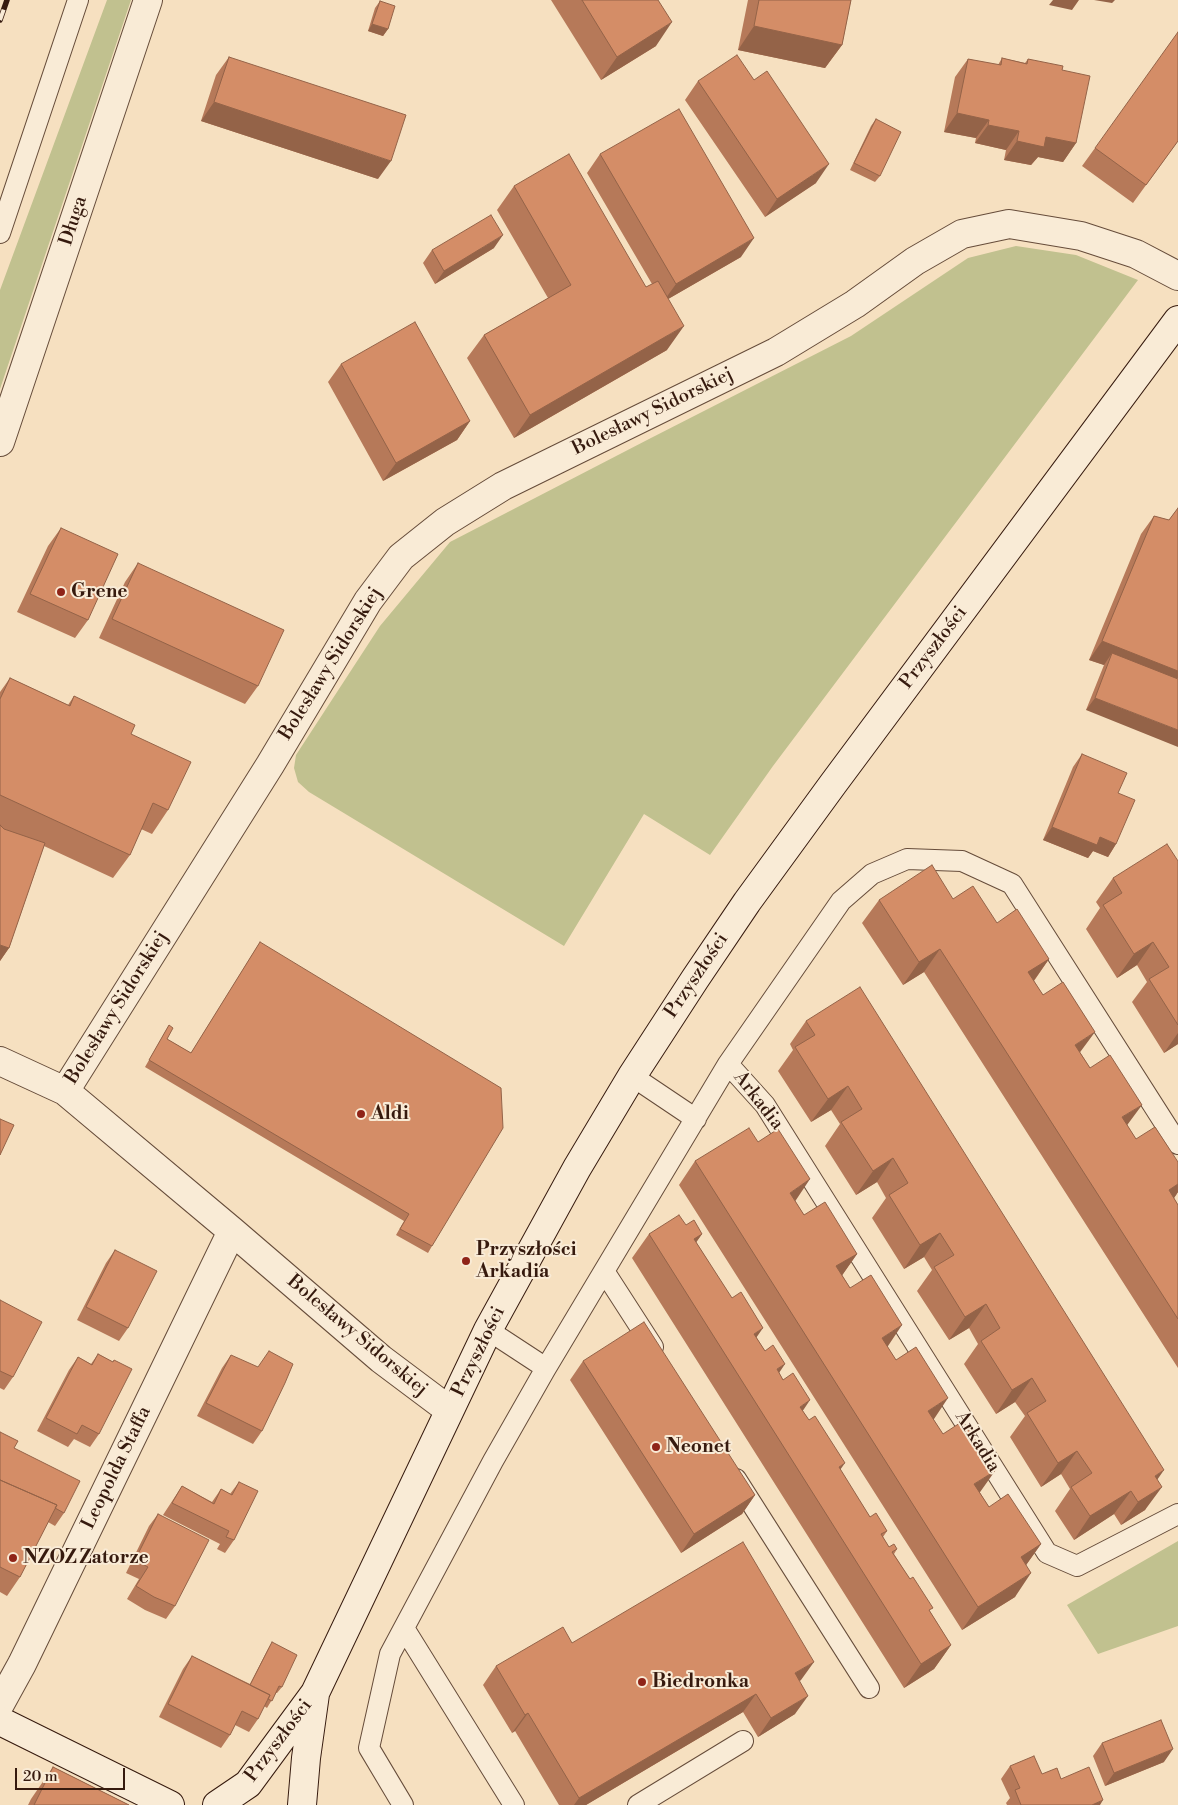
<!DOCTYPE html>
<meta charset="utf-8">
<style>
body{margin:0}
#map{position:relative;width:1178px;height:1805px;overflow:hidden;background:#f6e0c0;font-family:"Libre Bodoni",serif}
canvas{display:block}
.scale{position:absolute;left:15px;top:1768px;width:110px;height:22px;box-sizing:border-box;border:2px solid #361a0e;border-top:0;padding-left:6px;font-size:15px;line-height:18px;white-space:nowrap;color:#361a0e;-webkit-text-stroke:4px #f9ebd6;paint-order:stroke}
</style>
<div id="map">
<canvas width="1178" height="1805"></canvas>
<div class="scale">20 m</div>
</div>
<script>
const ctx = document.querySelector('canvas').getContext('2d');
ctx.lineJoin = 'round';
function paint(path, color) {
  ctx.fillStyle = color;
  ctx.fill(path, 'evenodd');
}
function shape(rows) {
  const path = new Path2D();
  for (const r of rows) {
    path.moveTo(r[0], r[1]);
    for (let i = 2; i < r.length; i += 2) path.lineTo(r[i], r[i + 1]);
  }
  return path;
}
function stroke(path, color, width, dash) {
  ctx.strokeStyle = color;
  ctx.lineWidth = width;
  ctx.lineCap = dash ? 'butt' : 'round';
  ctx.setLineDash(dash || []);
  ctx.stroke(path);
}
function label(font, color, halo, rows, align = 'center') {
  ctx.font = font + ' "Libre Bodoni",serif';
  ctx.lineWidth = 4;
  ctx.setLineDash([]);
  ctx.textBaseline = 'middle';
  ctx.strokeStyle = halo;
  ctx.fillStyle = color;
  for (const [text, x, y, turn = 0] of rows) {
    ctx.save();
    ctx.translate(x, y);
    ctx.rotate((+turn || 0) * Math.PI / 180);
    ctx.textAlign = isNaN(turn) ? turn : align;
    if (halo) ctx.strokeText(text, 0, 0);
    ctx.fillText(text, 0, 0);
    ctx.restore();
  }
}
const green = shape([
 [107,0,131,0,0,389,0,290],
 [1016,246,1076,255,1138,280,773,766,710,855,644,814,564,946,309,792,298,782,294,768,296,755,380,626,450,542,649,439,851,336,968,258],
 [1178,1541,1178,1626,1098,1654,1067,1605]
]);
const lane = shape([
 [0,233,78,0],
 [632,1076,696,1119],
 [1178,1144,1012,884,962,861,907,859,872,874,841,901,728,1064,765,1105,1047,1553,1077,1566,1178,1514],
 [604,1271,653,1347],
 [488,1330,546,1368,728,1064],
 [736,1479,869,1688],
 [404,1628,514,1805],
 [403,1805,369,1748,390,1654,493,1461,546,1368],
 [638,1805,743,1741]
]);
const street = shape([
 [0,442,148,0],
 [0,1061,65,1091],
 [449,1410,381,1359,232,1231,65,1091,270,765,368,601,401,557,445,522,503,486,776,352,855,304,915,261,962,234,1009,224,1081,236,1136,254,1178,276],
 [0,1704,22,1664,232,1231]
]);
const secondary = shape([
 [0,1721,170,1805],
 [217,1805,248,1784,315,1693,488,1330,577,1168,632,1076,695,979,747,902,833,784,1178,320],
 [302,1805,306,1758,315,1694]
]);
const rail = shape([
 [0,20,7,0]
]);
const wall = shape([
 [551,0,658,0,656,46,601,80],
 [748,0,851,0,842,45,825,68,738,50],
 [380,1,388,29,383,36,368,31,375,8],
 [229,57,378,179,201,121,216,75],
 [1002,58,1025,63,1028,59,1062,70,1076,143,1063,162,1038,157,1031,165,1004,160,1006,150,975,143,976,138,944,132,955,77,968,59,998,65],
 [698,81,816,183,765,217,685,100],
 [876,119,880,176,875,182,850,170,871,126],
 [1178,141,1133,203,1082,166,1095,148],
 [600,154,741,257,668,299,667,350,514,438,467,358,484,335,548,298,497,210,514,186,646,287,652,284,587,173],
 [494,248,435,284,423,263,432,250],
 [341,364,470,421,457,440,383,481,328,382],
 [1178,508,1178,678,1086,710,1104,665,1089,660,1141,534,1154,516,1169,520],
 [61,528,88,620,75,638,17,612,48,546],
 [138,563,258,686,245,704,99,638,125,582],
 [10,678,68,705,74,696,131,734,168,810,152,834,141,829,130,855,113,878,44,846,9,948,0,961,0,692],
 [1082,754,1118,793,1116,844,1108,857,1093,851,1088,858,1043,840,1073,767],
 [1178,861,1178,1044,1164,1053,1132,1002,1147,982,1137,965,1117,978,1086,929,1100,908,1096,902,1113,878],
 [953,899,997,923,1049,959,1034,981,1136,1139,1178,1162,1178,1192,1174,1198,1178,1205,1178,1368,924,972,903,985,862,923,879,900],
 [260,942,432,1246,428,1253,396,1235,404,1221,145,1067,169,1025,167,1039,191,1053],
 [806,1021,1157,1480,1145,1510,1121,1525,1114,1514,1074,1540,1055,1511,1070,1489,1061,1474,1041,1487,1010,1437,1025,1416,1015,1402,996,1414,964,1364,978,1344,969,1328,949,1340,917,1291,932,1270,924,1257,904,1269,872,1218,886,1198,877,1182,856,1195,825,1146,840,1124,831,1110,811,1122,778,1071,793,1050,790,1044],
 [758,1142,804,1215,857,1254,842,1275,989,1507,1041,1544,1026,1565,1015,1597,962,1630,679,1185,695,1161],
 [686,1225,702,1234,696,1242,870,1517,887,1531,883,1537,889,1547,897,1549,894,1554,951,1645,934,1669,904,1688,632,1258,649,1234],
 [115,1250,128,1328,119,1341,77,1320,106,1263],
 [0,1300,13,1377,4,1390,0,1388],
 [98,1354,113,1362,114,1360,99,1434,90,1447,74,1439,68,1447,37,1431,69,1370,78,1357,91,1364],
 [231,1355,262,1431,253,1444,197,1416,222,1368],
 [583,1361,755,1495,742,1514,681,1553,570,1380],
 [0,1432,14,1448,64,1513,55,1526,48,1522,20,1577,7,1596,0,1592],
 [239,1482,234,1540,225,1553,217,1549,220,1544,163,1515,182,1486,212,1502,221,1489,230,1494],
 [158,1514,175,1606,166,1619,145,1610,127,1599,139,1579,126,1573,149,1526],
 [272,1642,282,1687,277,1693,276,1693,267,1708,264,1706,258,1719,249,1732,235,1725,230,1735,221,1748,159,1717,183,1669,192,1656,250,1684,268,1649],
 [572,1643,801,1680,799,1681,795,1714,758,1737,743,1712,586,1805,559,1805,515,1731,512,1733,483,1685,496,1666],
 [1102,1743,1164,1762,1105,1786,1093,1756],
 [1010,1766,1061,1779,1100,1805,1007,1805,1006,1803,1010,1798,1001,1779],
 [53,1767,129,1805,28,1805,31,1799]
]);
const shadedWall = shape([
 [1053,0,1079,0,1072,10,1049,5],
 [1094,0,1115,0,1112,3],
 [672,22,656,46,601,80,617,57],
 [372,24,388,29,383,36,368,31],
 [754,26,842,45,825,68,738,50],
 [214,102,391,161,378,179,201,121],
 [957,113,989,120,976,138,944,132],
 [988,125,1019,131,1006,150,975,143],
 [1046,137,1076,143,1063,162,1038,157,1031,165,1004,160,1017,141],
 [829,164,816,183,765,217,777,199],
 [503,235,494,248,435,284,444,271],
 [754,238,741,257,663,302,676,284],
 [684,326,667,350,514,438,530,415],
 [470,421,457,440,383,481,396,463],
 [1102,641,1178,671,1178,678,1169,691,1112,653,1104,665,1089,660],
 [1095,698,1178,730,1178,747,1086,710],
 [1052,827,1100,837,1116,844,1108,857,1093,851,1088,858,1043,840],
 [1153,942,1137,965,1117,978,1134,954],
 [0,945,9,948,0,961],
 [940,949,924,972,903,985,919,962],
 [1049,959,1032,983,1028,972],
 [1095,1032,1078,1055,1075,1045],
 [1178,1033,1178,1044,1164,1053],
 [848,1086,831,1110,811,1122,828,1099],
 [1142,1105,1125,1128,1122,1117],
 [893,1158,877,1182,856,1195,873,1171],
 [810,1179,794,1203,790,1193],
 [1178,1184,1178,1192,1172,1201,1169,1190],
 [940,1233,924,1257,904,1269,920,1245],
 [702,1234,686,1257,694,1239],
 [857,1254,841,1277,836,1266],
 [986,1304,969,1328,949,1340,965,1317],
 [902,1325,886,1349,882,1338],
 [763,1328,747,1351,754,1334],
 [785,1364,769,1388,777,1369],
 [1032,1378,1015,1402,996,1414,1012,1390],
 [948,1398,932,1422,928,1411],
 [810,1400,794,1424,800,1407],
 [1077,1451,1061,1474,1041,1487,1058,1463],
 [845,1463,828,1487,839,1467],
 [1164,1470,1148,1493,1155,1476],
 [995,1471,978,1495,974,1484],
 [1162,1487,1145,1510,1121,1525,1138,1502],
 [1131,1491,1114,1514,1074,1540,1090,1516],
 [755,1495,742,1514,681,1553,694,1534],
 [1041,1544,1024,1568,1021,1557],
 [1031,1573,1015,1597,962,1630,978,1607],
 [951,1645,934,1669,904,1688,921,1664],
 [814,1662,801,1680,782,1692,795,1673],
 [756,1694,743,1712,586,1805,574,1805,579,1798],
 [808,1696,795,1714,758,1737,771,1718],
 [528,1713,515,1731,512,1733,525,1715],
 [1173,1749,1164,1762,1105,1786,1114,1773],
 [1103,1800,1100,1805,1092,1805]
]);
const building = shape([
 [582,0,658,0,672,22,617,57,582,0],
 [759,0,851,0,842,45,754,26,759,0],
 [380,1,395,6,388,29,372,24,380,1],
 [1178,32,1178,141,1146,185,1095,148,1178,32],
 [737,55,754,80,767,71,829,164,777,199,698,81,737,55],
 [229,57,406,115,391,161,214,102,229,57],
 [1002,58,1027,64,1028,59,1063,66,1062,70,1090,76,1076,143,1046,137,1044,147,1017,141,1019,131,988,125,989,120,957,113,968,59,1001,65,1002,58],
 [679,109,754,238,676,284,600,154,679,109],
 [876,119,901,132,880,176,854,163,876,119],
 [569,154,646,287,658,281,684,326,530,415,484,335,571,285,514,186,569,154],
 [491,215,503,235,444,271,432,250,491,215],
 [415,322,470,421,396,463,341,364,415,322],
 [1178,508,1178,671,1102,641,1154,516,1169,520,1178,508],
 [61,528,118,554,88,620,30,594,61,528],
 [138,563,284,630,258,686,112,619,138,563],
 [1112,653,1178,679,1178,730,1095,698,1112,653],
 [10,678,70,706,74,696,135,725,131,734,191,762,168,810,153,803,130,855,0,795,0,699,10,678],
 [1082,754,1127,773,1118,793,1135,800,1116,844,1100,837,1097,845,1052,827,1082,754],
 [0,825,4,829,45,843,9,948,0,945,0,825],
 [1167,844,1178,861,1178,1025,1149,979,1169,967,1153,942,1134,954,1103,905,1122,893,1113,878,1167,844],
 [932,865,953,899,973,886,997,923,1017,909,1049,959,1028,972,1043,995,1063,982,1095,1032,1075,1045,1090,1068,1110,1055,1142,1105,1122,1117,1136,1139,1155,1127,1178,1162,1178,1184,1169,1190,1178,1205,1178,1319,940,949,919,962,879,900,932,865],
 [260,942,501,1088,503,1128,432,1246,400,1229,409,1214,149,1060,169,1025,173,1028,167,1039,191,1053,260,942],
 [860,987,1164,1470,1155,1476,1162,1487,1138,1502,1131,1491,1090,1516,1071,1487,1092,1473,1077,1451,1058,1463,1027,1413,1046,1401,1032,1378,1012,1390,981,1341,1000,1328,986,1304,965,1317,934,1267,954,1255,940,1233,920,1245,889,1195,908,1183,893,1158,873,1171,841,1122,862,1109,848,1086,828,1099,795,1047,815,1035,806,1021,860,987],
 [0,1119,14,1125,0,1155,0,1119],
 [749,1128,758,1142,778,1129,810,1179,790,1193,804,1215,825,1202,857,1254,836,1266,850,1288,871,1275,902,1325,882,1338,896,1360,916,1347,948,1398,928,1411,943,1434,963,1421,995,1471,974,1484,989,1507,1008,1494,1041,1544,1021,1557,1031,1573,978,1607,695,1161,749,1128],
 [679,1215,686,1225,694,1220,702,1234,694,1239,732,1298,741,1292,763,1328,754,1334,765,1351,773,1345,785,1364,777,1369,783,1380,793,1373,810,1400,800,1407,809,1420,815,1416,845,1463,839,1467,870,1517,876,1513,887,1531,881,1534,889,1547,894,1544,897,1549,892,1552,910,1579,913,1577,933,1608,929,1610,951,1645,921,1664,649,1234,679,1215],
 [115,1250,157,1271,128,1328,86,1307,115,1250],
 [0,1300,42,1322,13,1377,0,1371,0,1300],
 [644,1322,755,1495,694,1534,583,1361,644,1322],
 [269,1351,293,1364,285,1383,262,1431,206,1403,231,1355,258,1367,269,1351],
 [98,1354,113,1362,114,1360,132,1369,99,1434,82,1425,77,1434,46,1418,78,1357,92,1365,98,1354],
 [0,1432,18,1441,14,1448,80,1481,64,1513,55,1508,57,1505,0,1480,0,1432],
 [0,1480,57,1505,20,1577,0,1567,0,1480],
 [239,1482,258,1491,234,1540,226,1537,229,1531,172,1503,182,1486,214,1504,221,1489,232,1495,239,1482],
 [158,1514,209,1540,175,1606,154,1597,136,1586,148,1567,135,1560,158,1514],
 [743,1542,814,1662,795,1673,808,1696,771,1718,756,1694,579,1798,528,1713,525,1715,496,1666,563,1627,572,1643,743,1542],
 [272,1642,297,1655,282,1687,279,1686,272,1701,268,1699,270,1695,250,1685,272,1642],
 [192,1656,270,1695,258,1719,242,1711,230,1735,168,1704,192,1656],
 [1161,1720,1173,1749,1114,1773,1102,1743,1161,1720],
 [1034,1756,1042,1774,1057,1768,1061,1779,1089,1767,1103,1800,1092,1805,1021,1805,1015,1790,1020,1788,1010,1766,1034,1756],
 [53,1767,129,1805,34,1805,53,1767]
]);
const markers = [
 [61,592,5,"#8f2418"],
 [361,1114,5,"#8f2418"],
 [466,1261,5,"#8f2418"],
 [656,1447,5,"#8f2418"],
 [13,1558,5,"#8f2418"],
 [642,1682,5,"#8f2418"]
];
const streetNames = [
 ["Długa",74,221,-72],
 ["Bolesławy Sidorskiej",653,412,-26],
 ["Przyszłości",934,648,-53],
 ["Bolesławy Sidorskiej",331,664,-58],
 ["Przyszłości",697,976,-56],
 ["Bolesławy Sidorskiej",117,1008,-58],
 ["Arkadia",758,1101,52],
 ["Bolesławy Sidorskiej",357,1336,40],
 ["Przyszłości",479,1352,-64],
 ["Arkadia",977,1442,58],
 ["Leopolda Staffa",117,1468,-64],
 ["Przyszłości",279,1741,-53]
];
const poiNames = [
 ["Grene",71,592],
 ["Aldi",371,1114],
 ["Przyszłości",476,1250],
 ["Arkadia",476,1272],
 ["Neonet",666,1447],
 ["NZOZ Zatorze",23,1558],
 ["Biedronka",652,1682]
];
paint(green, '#c1c18f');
stroke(lane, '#664c3a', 22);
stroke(street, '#664c3a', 30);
stroke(secondary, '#361a0e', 30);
stroke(lane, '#f9ebd6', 20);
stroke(street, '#f9ebd6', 28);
stroke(secondary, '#f9ebd6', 28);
stroke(rail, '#361a0e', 5.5);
stroke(rail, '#f9ebd6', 4, [11]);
paint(wall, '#b67959');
paint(shadedWall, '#946348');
paint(building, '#d48d67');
stroke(building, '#946348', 1);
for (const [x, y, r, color] of markers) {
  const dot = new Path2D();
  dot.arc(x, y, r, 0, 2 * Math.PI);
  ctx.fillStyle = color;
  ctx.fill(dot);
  stroke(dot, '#f9ebd6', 2);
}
label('19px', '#361a0e', '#f9ebd6', streetNames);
label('bold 19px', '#361a0e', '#f9ebd6', poiNames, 'left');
</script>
